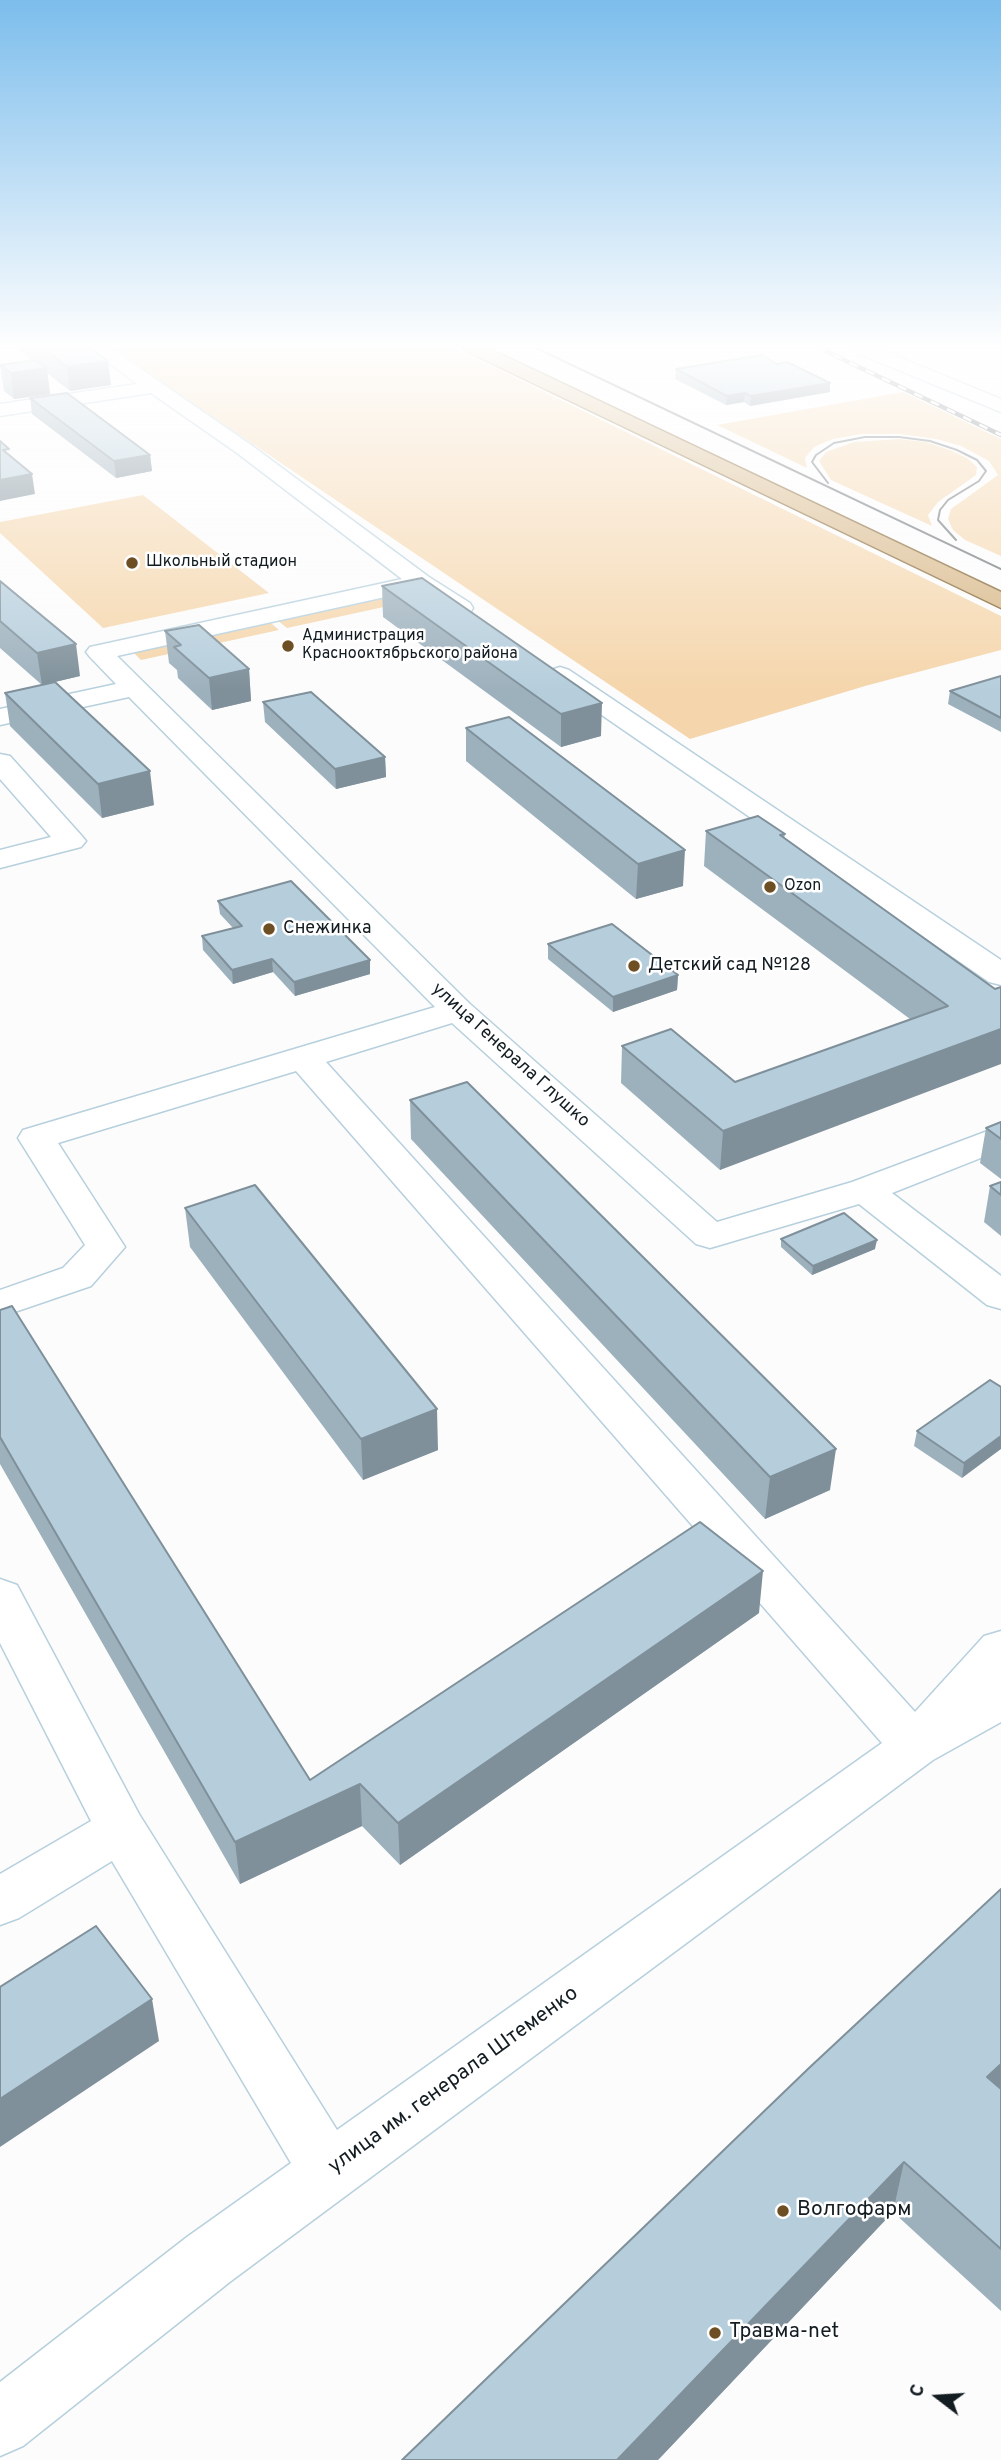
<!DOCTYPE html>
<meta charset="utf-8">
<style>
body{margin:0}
#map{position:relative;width:1001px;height:2460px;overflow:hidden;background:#fcfcfc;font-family:Overpass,sans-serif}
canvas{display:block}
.north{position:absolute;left:903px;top:2362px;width:70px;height:70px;-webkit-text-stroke:5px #fff;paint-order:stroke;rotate:287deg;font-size:19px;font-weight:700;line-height:28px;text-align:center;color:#131c21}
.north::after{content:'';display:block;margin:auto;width:24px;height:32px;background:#131c21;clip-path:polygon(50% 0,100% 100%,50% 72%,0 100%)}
</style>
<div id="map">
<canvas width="1001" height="2460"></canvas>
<div class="north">С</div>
</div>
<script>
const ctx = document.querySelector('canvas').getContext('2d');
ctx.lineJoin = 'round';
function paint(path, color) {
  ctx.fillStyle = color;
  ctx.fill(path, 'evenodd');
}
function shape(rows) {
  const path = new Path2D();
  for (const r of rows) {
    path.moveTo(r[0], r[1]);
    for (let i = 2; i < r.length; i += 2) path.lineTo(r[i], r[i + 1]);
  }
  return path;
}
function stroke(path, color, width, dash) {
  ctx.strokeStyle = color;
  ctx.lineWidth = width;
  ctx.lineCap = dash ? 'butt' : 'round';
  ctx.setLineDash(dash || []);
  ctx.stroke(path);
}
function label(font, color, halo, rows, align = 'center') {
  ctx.font = font + ' Overpass,sans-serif';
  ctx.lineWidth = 5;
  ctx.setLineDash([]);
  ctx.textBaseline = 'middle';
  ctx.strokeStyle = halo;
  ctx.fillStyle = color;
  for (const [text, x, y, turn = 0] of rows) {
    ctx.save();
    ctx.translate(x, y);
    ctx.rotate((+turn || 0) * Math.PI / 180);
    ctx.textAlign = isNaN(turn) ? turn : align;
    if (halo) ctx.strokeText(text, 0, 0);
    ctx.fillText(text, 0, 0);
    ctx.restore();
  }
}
const green = shape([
 [109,347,453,347,1001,616,1001,650,865,686,690,739],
 [903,392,1001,439,1001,556,965,540,953,530,948,519,951,509,998,475,989,461,961,446,936,439,900,434,862,434,833,439,814,447,805,458,807,468,717,425],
 [899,439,926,442,950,450,967,458,977,467,976,475,938,502,928,515,932,526,831,480,819,461,826,452,854,442],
 [143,495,269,593,103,628,0,533,0,522],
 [391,591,407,602,287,628,272,616],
 [265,618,279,630,141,660,128,647]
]);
const minor = shape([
 [88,347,109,347,251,445,429,577,470,603,473,608,470,613,461,615,417,590,117,656,470,1004,717,1222,852,1182,1001,1126,1001,1150,892,1193,1001,1276,1001,1309,987,1305,859,1204,710,1248,696,1244,452,1023,326,1062,915,1712,984,1636,1001,1631,1001,1722,933,1760,231,2281,23,2446,0,2456,0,2382,187,2237,291,2163,112,1861,19,1918,0,1925,0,1874,91,1821,0,1643,0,1579,17,1585,139,1814,337,2130,882,1743,296,1071,58,1143,125,1247,91,1286,0,1317,0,1290,63,1268,85,1245,18,1138,23,1130,435,1007,129,697,0,725,0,709,116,684,90,657,86,652,90,647,402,579,237,453,151,393,0,416,0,404,137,384,88,347],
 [849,347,874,347,1001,399,1001,412,852,351,849,347],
 [560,667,569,670,1001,960,1001,985,989,982,551,680,547,675,551,670,560,667],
 [0,754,10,756,81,835,86,841,81,847,0,868,0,850,51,837,0,779,0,754]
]);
const major = shape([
 [463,347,486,347,1001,592,1001,608,466,351,463,347]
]);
const tram = shape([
 [534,347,1001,569],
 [828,483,812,462,816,455,834,443,865,437,899,437,930,441,957,450,977,460,986,471,979,481,948,500,940,510,938,520,956,540]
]);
const rail = shape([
 [817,347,1001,435]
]);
const wall = shape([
 [16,347,89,347,111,385,70,391,47,373,50,394,14,399,4,391,0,365,32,360],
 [777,364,830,392,750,406,744,402,726,405,675,379,676,369],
 [30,398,150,455,152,471,116,478,32,414],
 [0,581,80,676,42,685,0,648],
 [382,586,601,736,561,747,383,617],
 [165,631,249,669,251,701,212,710,178,678,177,670,169,663],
 [1001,676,1001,732,948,704,950,691],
 [5,693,154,805,102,818,10,726],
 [263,702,385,757,386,777,336,789,265,722],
 [466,728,683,886,636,899,466,761],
 [706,831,785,834,784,839,995,989,720,1170,621,1083,622,1046,735,1082,910,1019,704,866],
 [218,901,370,960,370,974,295,996,273,972,233,984,203,950,202,936,233,928,220,914],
 [548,944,678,975,677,990,613,1012,548,959],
 [410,1100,830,1490,765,1519,411,1139],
 [1001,1122,1001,1179,980,1163,986,1128],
 [1001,1182,1001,1236,984,1222,990,1186],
 [185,1208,438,1450,363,1480,190,1247],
 [781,1239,875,1249,812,1275,781,1247],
 [0,1310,310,1780,759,1613,400,1865,362,1826,240,1884,0,1464],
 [1001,1387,962,1478,914,1446,917,1431],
 [1001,1889,1001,2311,893,2212,658,2460]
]);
const shadedWall = shape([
 [108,361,111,385,70,391,67,367],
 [47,368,50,394,14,399,11,373],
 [830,383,830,392,750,406,751,396],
 [745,393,744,402,726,405,727,396],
 [150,455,152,471,116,478,114,461],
 [32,474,35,494,0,501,0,480],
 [76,644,80,676,42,685,37,653],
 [249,669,251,701,212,710,209,678],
 [602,703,601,736,561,747,561,714],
 [385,757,386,777,336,789,335,769],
 [150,771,154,805,102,818,98,784],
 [685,850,683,886,636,899,638,864],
 [272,959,273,972,233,984,232,970],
 [370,960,370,974,295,996,294,982],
 [678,975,677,990,613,1012,613,997],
 [1001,1029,1001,1064,720,1170,723,1131],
 [877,1240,875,1249,812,1275,813,1266],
 [437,1409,438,1450,363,1480,361,1439],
 [1001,1436,1001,1449,962,1478,964,1463],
 [836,1449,830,1490,765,1519,770,1477],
 [763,1571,759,1613,400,1865,398,1823],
 [360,1784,362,1826,240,1884,235,1842],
 [152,1999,159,2041,0,2147,0,2099],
 [1001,2064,1001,2101,987,2077],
 [904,2162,893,2212,658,2460,617,2460]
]);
const building = shape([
 [42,347,89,347,108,361,67,367,42,347],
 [762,355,777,364,787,362,830,383,751,396,745,393,727,396,676,369,762,355],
 [35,360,47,368,11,373,0,365,35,360],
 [67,393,150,455,114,461,30,398,67,393],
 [0,441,9,449,3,450,32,474,0,480,0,441],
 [422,578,602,703,561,714,382,586,422,578],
 [0,581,76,644,37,653,0,621,0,581],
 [199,625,249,669,209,678,174,647,181,645,165,631,199,625],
 [1001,676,1001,718,950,691,1001,676],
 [55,682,150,771,98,784,5,693,55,682],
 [311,692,385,757,335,769,263,702,311,692],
 [509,717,685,850,638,864,466,728,509,717],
 [758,816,785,834,780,835,995,989,1001,987,1001,1029,723,1131,622,1046,671,1029,735,1082,948,1006,706,831,758,816],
 [291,881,370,960,294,982,272,959,232,970,202,936,242,926,218,901,291,881],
 [612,924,678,975,613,997,548,944,612,924],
 [467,1082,836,1449,770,1477,410,1100,467,1082],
 [1001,1122,1001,1139,986,1128,1001,1122],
 [1001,1182,1001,1195,990,1186,1001,1182],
 [255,1185,437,1409,361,1439,185,1208,255,1185],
 [844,1213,877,1240,813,1266,781,1239,844,1213],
 [12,1306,310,1780,700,1522,763,1571,398,1823,360,1784,235,1842,0,1437,0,1310,12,1306],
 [990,1380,1001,1387,1001,1436,964,1463,917,1431,990,1380],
 [1001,1889,1001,2064,987,2077,1001,2089,1001,2249,904,2162,617,2460,402,2460,809,2068,1001,1889],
 [96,1926,152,1999,0,2099,0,1987,96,1926]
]);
const markers = [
 [132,563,7,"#6e4f24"],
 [288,646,7,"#6e4f24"],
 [770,887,7,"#6e4f24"],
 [269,929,7,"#6e4f24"],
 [634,966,7,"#6e4f24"],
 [783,2211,7,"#6e4f24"],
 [715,2333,7,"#6e4f24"]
];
const farPoinames = [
 ["Школьный стадион",146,563],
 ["Администрация",302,637],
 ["Краснооктябрьского района",302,655],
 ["Ozon",784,887]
];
const poiNames = [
 ["Снежинка",283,929],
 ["Детский сад №128",648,966]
];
const streetNames = [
 ["улица Генерала Глушко",510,1056,42]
];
const nearStreetnames = [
 ["улица им. генерала Штеменко",454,2081,-36]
];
const nearPoinames = [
 ["Волгофарм",797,2211],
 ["Травма-net",729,2333]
];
paint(green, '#f5d6ac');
stroke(minor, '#b7d0dd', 3);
stroke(major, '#82612d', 3);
paint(minor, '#fff');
paint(major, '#d7b685');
stroke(tram, '#6b7174', 2);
stroke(rail, '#6b7174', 4.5);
stroke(rail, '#fff', 2.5, [9]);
paint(wall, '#9db1bd');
paint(shadedWall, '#7f909a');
paint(building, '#b6cedc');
stroke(building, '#7f909a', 2);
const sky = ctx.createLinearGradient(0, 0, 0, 691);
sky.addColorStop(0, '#7cbdec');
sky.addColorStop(0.5, '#fefefe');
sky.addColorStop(1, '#fefefe00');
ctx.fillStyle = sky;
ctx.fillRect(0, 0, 1001, 691);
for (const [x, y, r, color] of markers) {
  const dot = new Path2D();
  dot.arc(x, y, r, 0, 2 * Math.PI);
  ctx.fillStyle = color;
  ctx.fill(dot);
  stroke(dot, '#fff', 2.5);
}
label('16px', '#131c21', '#fff', farPoinames, 'left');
label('18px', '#131c21', '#fff', poiNames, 'left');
label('18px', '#131c21', '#fff', streetNames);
label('21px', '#131c21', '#fff', nearStreetnames);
label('21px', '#131c21', '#fff', nearPoinames, 'left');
</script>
